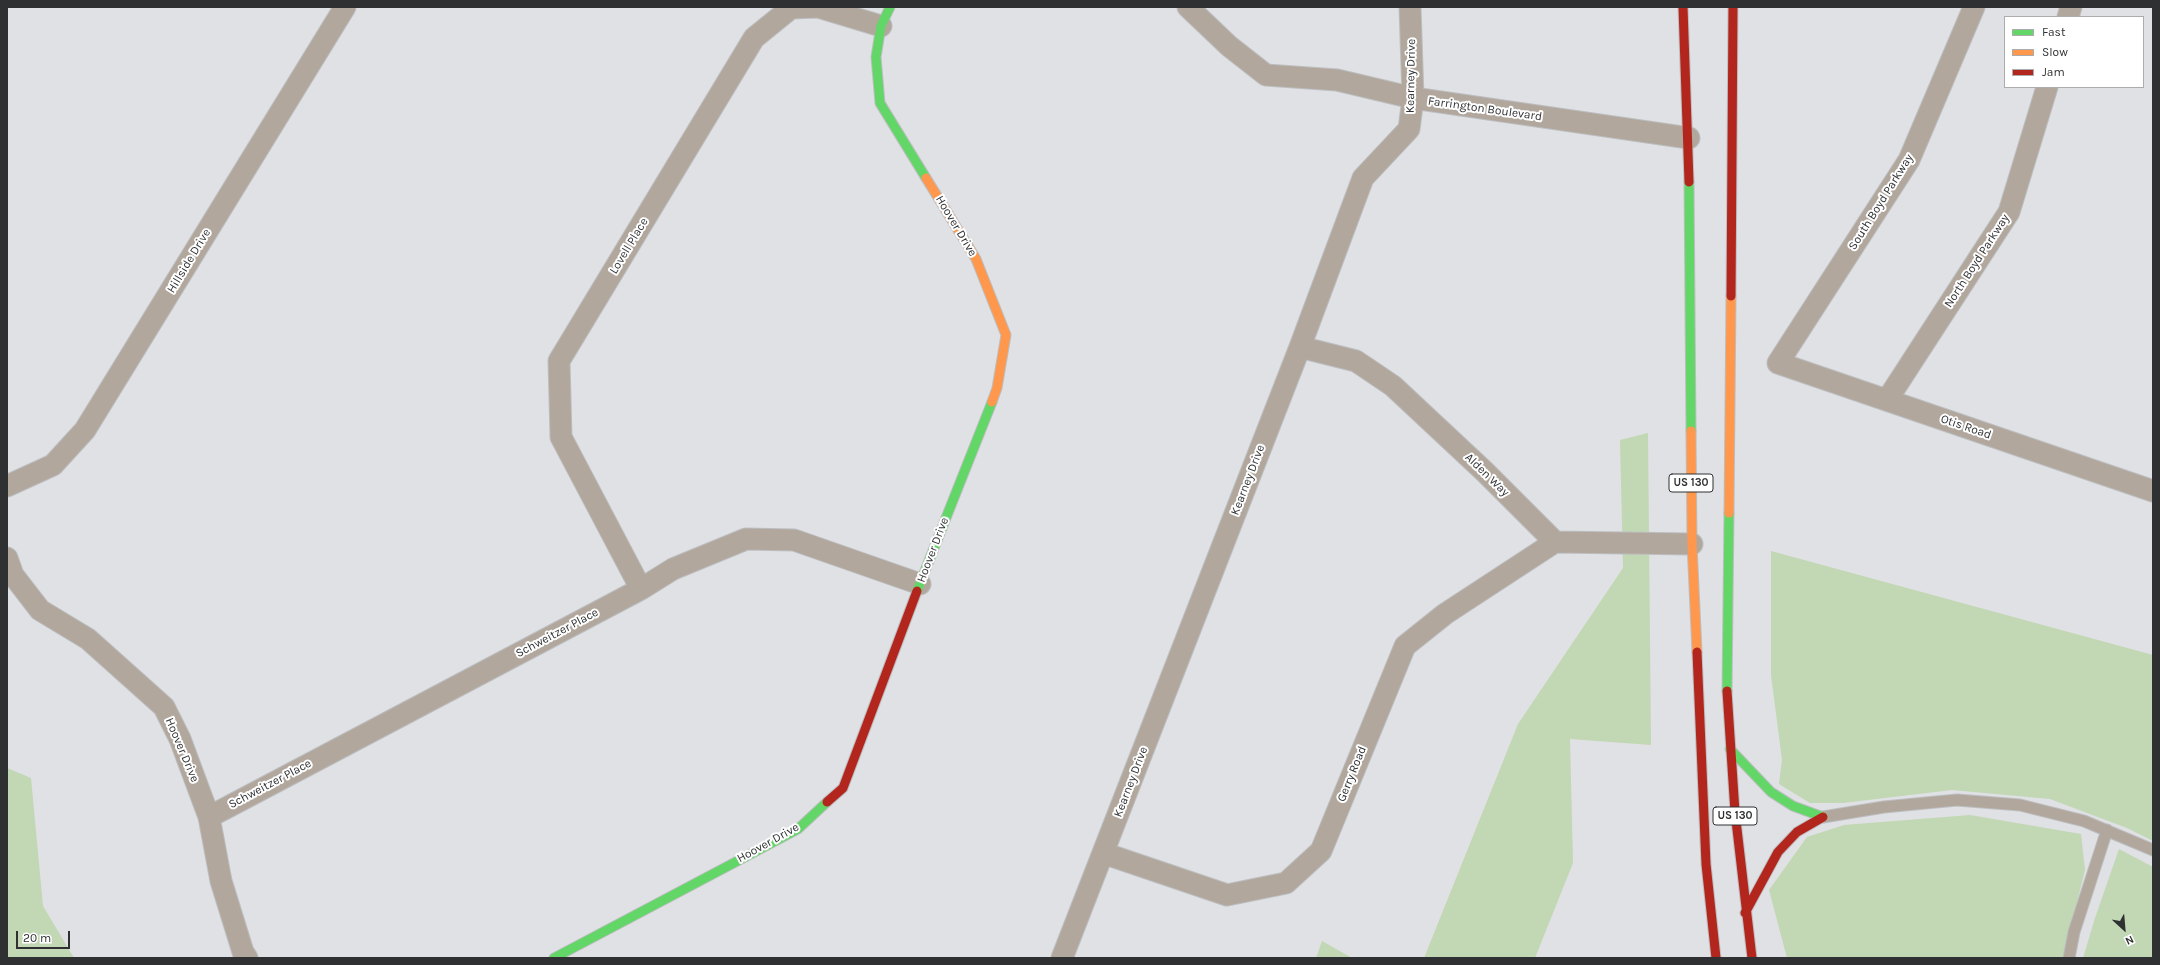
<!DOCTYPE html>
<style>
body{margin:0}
#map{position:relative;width:2160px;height:965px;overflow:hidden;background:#dfe1e4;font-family:Karla,sans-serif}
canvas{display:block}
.frame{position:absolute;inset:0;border:8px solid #2f3032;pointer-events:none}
.legend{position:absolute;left:2004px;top:16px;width:140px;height:72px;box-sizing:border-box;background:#fff;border:1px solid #acacad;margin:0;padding:5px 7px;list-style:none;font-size:12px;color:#2f3032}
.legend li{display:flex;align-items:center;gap:8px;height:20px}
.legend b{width:20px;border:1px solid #acacad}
.north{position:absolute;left:2104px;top:909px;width:40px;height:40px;-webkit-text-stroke:3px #fff;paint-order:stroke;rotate:154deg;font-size:11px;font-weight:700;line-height:16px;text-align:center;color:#2f3032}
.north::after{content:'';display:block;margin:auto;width:14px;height:18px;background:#2f3032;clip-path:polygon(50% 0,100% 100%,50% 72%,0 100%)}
.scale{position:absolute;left:16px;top:931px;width:54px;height:18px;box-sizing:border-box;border:2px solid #2f3032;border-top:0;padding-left:5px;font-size:12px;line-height:14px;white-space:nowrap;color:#2f3032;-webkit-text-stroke:3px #fff;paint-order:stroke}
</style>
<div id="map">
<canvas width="2160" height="965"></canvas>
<div class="frame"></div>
<ul class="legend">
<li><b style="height:5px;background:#63d668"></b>Fast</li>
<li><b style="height:5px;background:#ff974d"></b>Slow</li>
<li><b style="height:5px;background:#b3261e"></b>Jam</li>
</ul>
<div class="north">N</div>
<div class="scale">20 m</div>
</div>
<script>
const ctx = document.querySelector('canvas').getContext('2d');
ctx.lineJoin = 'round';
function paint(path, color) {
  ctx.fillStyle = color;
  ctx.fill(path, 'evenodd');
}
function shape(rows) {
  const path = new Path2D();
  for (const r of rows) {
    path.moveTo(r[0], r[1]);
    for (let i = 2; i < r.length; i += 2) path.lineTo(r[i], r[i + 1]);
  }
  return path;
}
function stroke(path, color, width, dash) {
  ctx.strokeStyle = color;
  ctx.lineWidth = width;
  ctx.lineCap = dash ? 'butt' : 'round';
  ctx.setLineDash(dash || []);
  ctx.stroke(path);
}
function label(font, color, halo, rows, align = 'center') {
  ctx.font = font + ' Karla,sans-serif';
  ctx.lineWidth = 4;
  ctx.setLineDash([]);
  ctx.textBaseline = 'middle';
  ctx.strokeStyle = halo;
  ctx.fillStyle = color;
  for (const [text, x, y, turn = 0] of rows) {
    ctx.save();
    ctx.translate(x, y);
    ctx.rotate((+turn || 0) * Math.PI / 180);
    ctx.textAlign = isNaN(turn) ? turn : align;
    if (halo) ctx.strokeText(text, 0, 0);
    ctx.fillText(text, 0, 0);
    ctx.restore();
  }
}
const green = shape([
 [1648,433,1651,745,1570,739,1573,863,1535,958,1424,958,1518,724,1623,568,1620,440],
 [1771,551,2153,655,2153,841,2127,828,2050,799,1952,790,1843,803,1810,803,1779,784,1782,760,1771,675],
 [7,768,31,778,43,906,74,958,7,958],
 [1970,815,2081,834,2085,870,2063,958,1787,958,1769,890,1807,837,1844,825],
 [2119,849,2153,867,2153,958,2083,958,2095,918],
 [1322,941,1352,958,1316,958]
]);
const lane = shape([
 [1823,817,1884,807,1957,800,2020,805,2084,821,2153,850],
 [2069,958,2074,932,2107,830]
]);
const street = shape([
 [1188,7,1229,46,1266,75,1337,80,1413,98,1689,138],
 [1974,7,1909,160,1778,363,2153,491],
 [2068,17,2071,7],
 [1300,347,1356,361,1393,386,1485,472,1555,542,1692,544],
 [1887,400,2009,212,2047,87],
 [7,486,53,465,85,430,345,7],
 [7,558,13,575,40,610,88,639,164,707,180,739,209,817,221,881,243,952,247,958],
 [641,589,561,437,559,361,754,38,791,8,818,7,881,26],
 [209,817,641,589,673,569,746,539,794,540,920,584],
 [1103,853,1227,895,1286,883,1321,851,1405,646,1445,614,1555,542],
 [1062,958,1300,347,1363,178,1409,129,1413,98,1410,7]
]);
const fast = shape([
 [890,7,881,26,876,57,880,103,926,178],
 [1689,182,1691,431],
 [917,591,992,402],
 [1727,691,1729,513],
 [1730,749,1771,792,1793,806,1823,817],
 [554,958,798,829,827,802]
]);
const slow = shape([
 [926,178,976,259,1006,335,997,388,992,402],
 [1691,431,1692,544,1697,652],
 [1729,513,1731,296]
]);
const jam = shape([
 [1683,7,1689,182],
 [1731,296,1733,7],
 [1697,652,1706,864,1716,958],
 [1727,691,1735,812,1752,958],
 [827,802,843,788,917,591],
 [1745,913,1778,852,1797,832,1823,817]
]);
const shields = [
 [1691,483,44],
 [1735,816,44]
];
const shieldNames = [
 ["US 130",1691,483],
 ["US 130",1735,816]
];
const streetNames = [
 ["Kearney Drive",1411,76,-89],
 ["Farrington Boulevard",1485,109,8],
 ["South Boyd Parkway",1881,202,-58],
 ["Hoover Drive",956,226,59],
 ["Lovell Place",629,246,-59],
 ["Hillside Drive",189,261,-59],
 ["North Boyd Parkway",1977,261,-57],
 ["Otis Road",1966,427,19],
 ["Alden Way",1487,475,44],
 ["Kearney Drive",1248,480,-69],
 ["Hoover Drive",933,550,-69],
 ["Schweitzer Place",557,633,-28],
 ["Hoover Drive",182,750,67],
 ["Gerry Road",1352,774,-68],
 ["Kearney Drive",1131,782,-69],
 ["Schweitzer Place",270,784,-28],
 ["Hoover Drive",768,843,-29]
];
paint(green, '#c2d7b3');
stroke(lane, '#bdbec0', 13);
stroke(street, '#bdbec0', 23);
stroke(fast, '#bdbec0', 11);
stroke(slow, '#bdbec0', 11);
stroke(jam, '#bdbec0', 11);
stroke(lane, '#b1a79d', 11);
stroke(street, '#b1a79d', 21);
stroke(fast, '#63d668', 9);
stroke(slow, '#ff974d', 9);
stroke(jam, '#b3261e', 9);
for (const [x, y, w] of shields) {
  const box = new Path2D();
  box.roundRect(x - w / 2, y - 9, w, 18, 3);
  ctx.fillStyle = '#fff';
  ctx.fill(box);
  stroke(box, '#2f3032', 1);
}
label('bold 11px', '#2f3032', null, shieldNames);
label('12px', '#2f3032', '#fff', streetNames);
</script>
